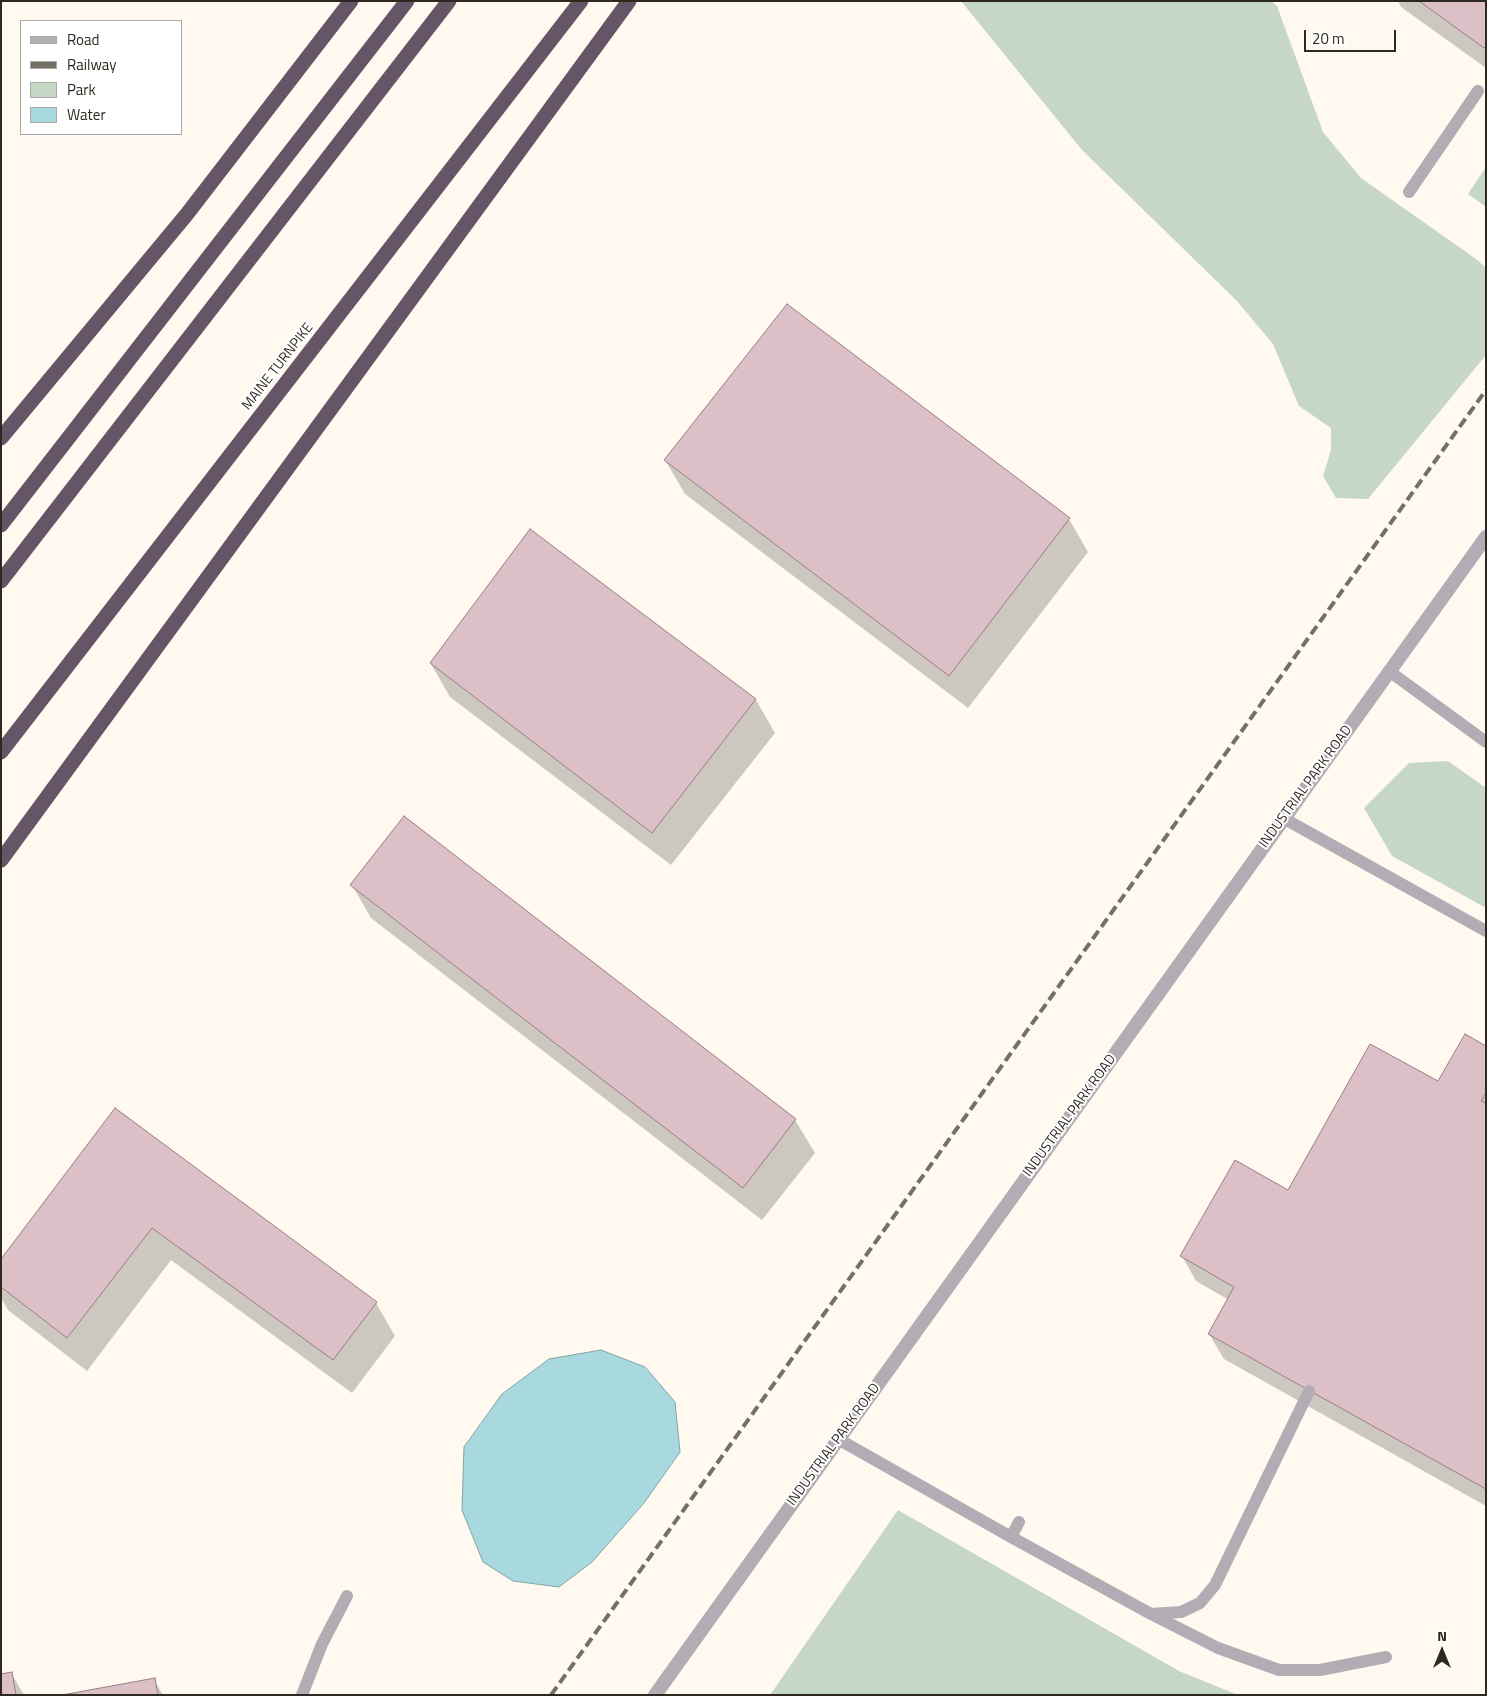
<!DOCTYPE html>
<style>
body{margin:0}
#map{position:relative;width:1487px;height:1696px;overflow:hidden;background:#fff9ef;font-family:"Titillium Web",sans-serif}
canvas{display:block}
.frame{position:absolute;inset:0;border:2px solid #2e2920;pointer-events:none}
.legend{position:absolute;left:20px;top:20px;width:162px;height:115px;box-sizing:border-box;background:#fff;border:1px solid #aba9a6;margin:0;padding:6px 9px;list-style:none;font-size:15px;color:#2e2920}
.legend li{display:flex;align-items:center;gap:10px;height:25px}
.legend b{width:25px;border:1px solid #aba9a6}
.north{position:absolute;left:1417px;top:1626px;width:50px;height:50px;-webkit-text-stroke:4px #fff;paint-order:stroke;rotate:0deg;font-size:14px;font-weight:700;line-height:20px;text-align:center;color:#2e2920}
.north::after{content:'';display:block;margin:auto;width:18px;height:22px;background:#2e2920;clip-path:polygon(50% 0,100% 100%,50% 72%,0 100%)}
.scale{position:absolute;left:1304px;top:30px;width:92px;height:22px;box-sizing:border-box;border:2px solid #2e2920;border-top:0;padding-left:6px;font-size:15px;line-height:18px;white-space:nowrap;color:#2e2920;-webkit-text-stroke:4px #fff;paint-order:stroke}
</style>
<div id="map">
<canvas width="1487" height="1696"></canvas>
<div class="frame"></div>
<ul class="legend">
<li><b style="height:6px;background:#b4acb5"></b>Road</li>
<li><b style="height:6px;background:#757066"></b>Railway</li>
<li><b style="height:14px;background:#c6d8c5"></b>Park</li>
<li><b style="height:14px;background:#a7d9df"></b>Water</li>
</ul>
<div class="north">N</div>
<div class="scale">20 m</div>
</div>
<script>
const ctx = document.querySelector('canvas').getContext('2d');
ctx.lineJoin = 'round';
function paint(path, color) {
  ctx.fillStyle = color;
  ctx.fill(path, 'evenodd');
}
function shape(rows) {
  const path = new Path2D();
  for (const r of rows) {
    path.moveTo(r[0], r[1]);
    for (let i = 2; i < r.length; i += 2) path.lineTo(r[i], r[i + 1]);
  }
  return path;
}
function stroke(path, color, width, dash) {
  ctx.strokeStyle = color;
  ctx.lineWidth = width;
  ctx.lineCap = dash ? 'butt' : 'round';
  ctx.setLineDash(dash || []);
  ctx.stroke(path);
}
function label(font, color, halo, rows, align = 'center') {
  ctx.font = font + ' "Titillium Web",sans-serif';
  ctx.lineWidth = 4;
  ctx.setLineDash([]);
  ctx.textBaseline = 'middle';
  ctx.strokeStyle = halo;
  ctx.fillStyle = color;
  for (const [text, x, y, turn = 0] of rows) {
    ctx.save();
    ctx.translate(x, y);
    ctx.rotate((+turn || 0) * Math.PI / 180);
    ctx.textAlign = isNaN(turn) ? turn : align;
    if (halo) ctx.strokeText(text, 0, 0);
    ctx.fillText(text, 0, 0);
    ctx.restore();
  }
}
const green = shape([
 [961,1,1271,1,1277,6,1323,132,1361,178,1476,259,1486,268,1486,355,1368,499,1336,498,1323,476,1331,450,1331,428,1299,406,1273,344,1237,301,1082,150],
 [1486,167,1486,207,1468,194],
 [1448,761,1486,788,1486,908,1392,856,1364,808,1409,763],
 [898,1510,1179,1671,1238,1695,770,1695]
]);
const water = shape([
 [601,1350,645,1367,675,1402,680,1452,644,1503,592,1562,559,1587,513,1581,483,1562,462,1510,464,1447,502,1394,549,1359,601,1350]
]);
const shadow = shape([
 [1398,1,1486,1,1486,68,1401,7],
 [665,460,1069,519,1088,552,968,708,685,494],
 [531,530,756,700,775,733,671,865,450,697,431,664],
 [404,818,795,1120,815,1153,762,1220,371,918,352,885],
 [1486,1047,1486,1506,1224,1359,1209,1334,1229,1300,1196,1281,1182,1256,1289,1191],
 [116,1109,376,1303,395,1336,352,1393,171,1260,87,1371,8,1310,1,1298,1,1261],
 [11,1673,24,1695,1,1695],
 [154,1680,163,1695,69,1695]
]);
const building = shape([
 [1419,1,1486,1,1486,46,1484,48,1419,1],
 [787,304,1070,518,949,676,664,460,787,304],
 [530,529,756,699,652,833,430,663,530,529],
 [404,816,796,1119,743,1188,350,885,404,816],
 [1465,1034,1486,1046,1486,1093,1481,1101,1486,1103,1486,1489,1208,1334,1234,1287,1180,1256,1235,1160,1288,1190,1370,1044,1438,1081,1465,1034],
 [115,1108,377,1302,333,1360,152,1228,67,1338,1,1287,1,1259,115,1108],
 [12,1672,16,1695,1,1695,1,1674,12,1672],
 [155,1678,158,1695,62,1695,155,1678]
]);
const service = shape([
 [1409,192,1478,91],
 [1389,671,1486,742],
 [1283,818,1486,931],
 [838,1439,1011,1537,1151,1614,1181,1612,1200,1603,1215,1585,1309,1391],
 [1011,1537,1019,1522],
 [1151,1614,1218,1648,1279,1670,1320,1670,1386,1657],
 [302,1695,322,1644,347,1596]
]);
const tertiary = shape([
 [655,1695,1486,537]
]);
const motorway = shape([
 [1,438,187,214,351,1],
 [1,525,407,1],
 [1,581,449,1],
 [1,752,581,1],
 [1,860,629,1]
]);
const rail = shape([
 [551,1695,1486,390]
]);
const streetNames = [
 ["MAINE TURNPIKE",278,367,-52],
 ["INDUSTRIAL PARK ROAD",1306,787,-54],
 ["INDUSTRIAL PARK ROAD",1070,1116,-54],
 ["INDUSTRIAL PARK ROAD",834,1445,-54]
];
paint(green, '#c6d8c5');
paint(water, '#a7d9df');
stroke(water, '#83a4a6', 1);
paint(shadow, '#0003');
paint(building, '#ddbfc8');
stroke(building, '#987d85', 1);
stroke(service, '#b4acb5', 12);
stroke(tertiary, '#b4acb5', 14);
stroke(motorway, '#655567', 15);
stroke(rail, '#757066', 4, [10, 5]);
label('14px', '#2e2920', '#fff', streetNames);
</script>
